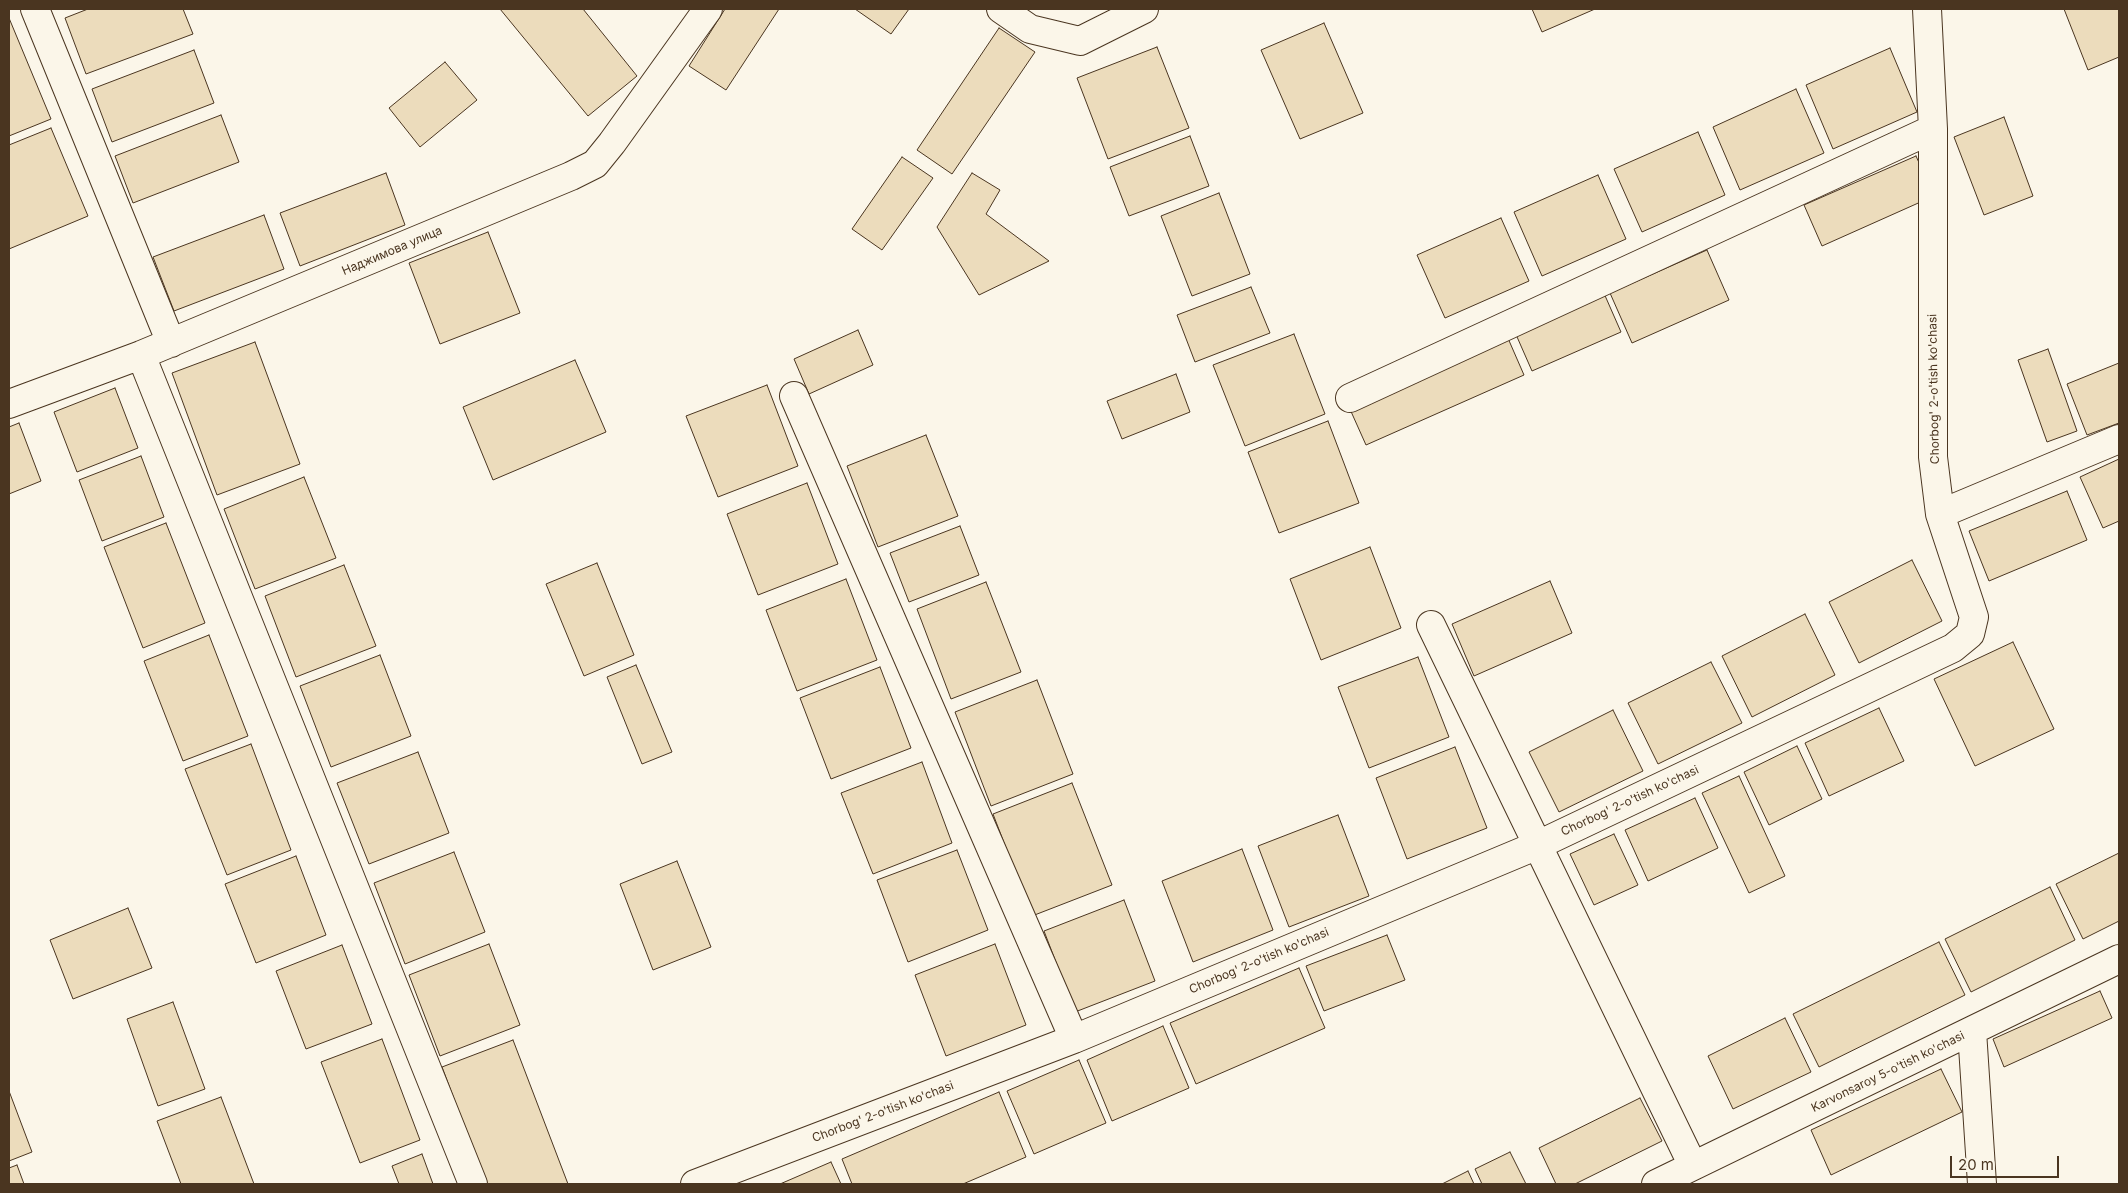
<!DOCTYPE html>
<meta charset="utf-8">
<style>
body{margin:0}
#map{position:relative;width:2128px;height:1193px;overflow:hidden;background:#fbf6e9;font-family:Inter,sans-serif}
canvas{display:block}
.frame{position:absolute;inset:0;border:10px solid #4a3520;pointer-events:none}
.scale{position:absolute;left:1950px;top:1156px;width:109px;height:22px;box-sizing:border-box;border:2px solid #4a3520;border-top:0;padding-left:6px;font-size:15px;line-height:18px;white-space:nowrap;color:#4a3520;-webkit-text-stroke:4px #fbf6e9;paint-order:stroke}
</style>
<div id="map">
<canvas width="2128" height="1193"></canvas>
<div class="frame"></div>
<div class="scale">20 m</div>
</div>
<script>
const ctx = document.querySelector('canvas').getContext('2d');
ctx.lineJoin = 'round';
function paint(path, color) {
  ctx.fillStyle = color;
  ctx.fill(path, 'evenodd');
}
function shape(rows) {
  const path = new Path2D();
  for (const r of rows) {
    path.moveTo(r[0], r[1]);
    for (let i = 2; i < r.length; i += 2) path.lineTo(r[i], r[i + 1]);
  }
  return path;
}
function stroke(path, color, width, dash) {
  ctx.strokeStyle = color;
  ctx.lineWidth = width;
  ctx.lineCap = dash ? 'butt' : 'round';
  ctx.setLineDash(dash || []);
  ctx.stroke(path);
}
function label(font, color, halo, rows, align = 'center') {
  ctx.font = font + ' Inter,sans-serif';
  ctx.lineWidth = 4;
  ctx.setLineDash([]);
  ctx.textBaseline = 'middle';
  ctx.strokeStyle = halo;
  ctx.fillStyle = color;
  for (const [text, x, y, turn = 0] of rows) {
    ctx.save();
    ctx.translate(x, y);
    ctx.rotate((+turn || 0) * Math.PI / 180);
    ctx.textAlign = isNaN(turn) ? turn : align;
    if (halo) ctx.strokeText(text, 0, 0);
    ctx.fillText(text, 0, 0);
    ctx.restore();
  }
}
const building = shape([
 [88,9,183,9,193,34,86,74,65,18,88,9],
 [500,9,583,9,637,76,588,116,500,9],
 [725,9,779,9,726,90,689,66,725,9],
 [855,9,909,9,891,34,855,9],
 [1532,9,1595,9,1542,32,1532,9],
 [2064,9,2119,9,2119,57,2088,70,2064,9],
 [9,18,51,119,9,136,9,18],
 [1324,23,1363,113,1300,139,1261,50,1324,23],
 [999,28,1035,52,952,174,917,150,999,28],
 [1157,47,1189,128,1108,159,1077,78,1157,47],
 [1890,48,1917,112,1833,149,1806,85,1890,48],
 [194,50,214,103,112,142,92,89,194,50],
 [445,62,477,100,420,147,389,108,445,62],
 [1796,89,1824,153,1740,190,1713,127,1796,89],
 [221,115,239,162,133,203,115,156,221,115],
 [2004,117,2033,196,1984,215,1954,137,2004,117],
 [51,128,88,216,9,249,9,145,51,128],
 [1698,132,1725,195,1642,232,1614,169,1698,132],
 [1190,136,1209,186,1129,216,1110,167,1190,136],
 [1916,156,1934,196,1822,246,1804,205,1916,156],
 [902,157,933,178,882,250,852,229,902,157],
 [386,173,405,225,300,266,280,213,386,173],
 [972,173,1000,190,986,214,1049,261,979,295,937,227,972,173],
 [1598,175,1626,239,1542,276,1514,212,1598,175],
 [1219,193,1250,274,1192,296,1161,216,1219,193],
 [264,215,284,269,174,311,153,257,264,215],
 [1501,218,1529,281,1445,318,1417,255,1501,218],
 [488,232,520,313,440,344,409,263,488,232],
 [1707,250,1729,300,1632,343,1610,293,1707,250],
 [1251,287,1270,333,1195,362,1177,315,1251,287],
 [1603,291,1621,332,1532,371,1514,330,1603,291],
 [858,330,873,365,809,394,794,359,858,330],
 [1294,334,1325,414,1245,446,1213,365,1294,334],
 [1507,336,1524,375,1366,445,1349,407,1507,336],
 [255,342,300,464,217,495,172,373,255,342],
 [2048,349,2077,431,2047,442,2018,360,2048,349],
 [575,360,606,432,493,480,463,407,575,360],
 [2119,363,2119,423,2087,435,2067,384,2119,363],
 [1176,374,1190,412,1122,439,1107,401,1176,374],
 [767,385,798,466,718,497,686,416,767,385],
 [115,388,138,448,77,472,54,412,115,388],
 [1328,421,1359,503,1279,533,1248,452,1328,421],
 [19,423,41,481,9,494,9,427,19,423],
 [926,435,958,516,878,547,847,466,926,435],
 [141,456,164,517,102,541,79,480,141,456],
 [2119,459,2119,521,2103,528,2080,477,2119,459],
 [304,477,336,558,255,589,224,509,304,477],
 [807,483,838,564,758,595,727,514,807,483],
 [2067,491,2087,540,1989,581,1969,531,2067,491],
 [166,523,205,623,143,648,104,547,166,523],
 [960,526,979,575,909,602,890,553,960,526],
 [1370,547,1401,628,1321,660,1290,579,1370,547],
 [1912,560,1942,621,1859,663,1829,602,1912,560],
 [597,563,634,655,584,676,546,584,597,563],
 [344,565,376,646,296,677,265,596,344,565],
 [846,579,877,660,797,691,766,610,846,579],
 [1550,581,1572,633,1474,676,1452,624,1550,581],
 [986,582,1021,672,951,699,917,609,986,582],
 [1805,614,1835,675,1752,717,1722,656,1805,614],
 [209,635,248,736,183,761,144,661,209,635],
 [2013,642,2054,729,1975,766,1934,679,2013,642],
 [380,655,411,736,331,767,300,686,380,655],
 [1418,657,1449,737,1369,768,1338,687,1418,657],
 [1711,662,1742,723,1658,764,1628,703,1711,662],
 [636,665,672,752,642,764,607,677,636,665],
 [880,667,911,748,831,779,800,698,880,667],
 [1037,680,1073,774,991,806,955,712,1037,680],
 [1879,708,1904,761,1829,796,1805,743,1879,708],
 [1613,710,1643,771,1559,812,1529,752,1613,710],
 [251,744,291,850,227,875,185,769,251,744],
 [1797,746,1822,799,1769,825,1744,772,1797,746],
 [1455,747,1487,828,1407,859,1376,778,1455,747],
 [418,752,449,833,369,864,337,783,418,752],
 [922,762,952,843,873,874,841,793,922,762],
 [1739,776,1785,876,1749,893,1702,793,1739,776],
 [1072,783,1112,885,1032,916,993,814,1072,783],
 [1695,798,1718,848,1648,881,1625,830,1695,798],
 [1338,815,1369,896,1289,927,1258,846,1338,815],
 [1614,834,1638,885,1594,905,1570,854,1614,834],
 [1242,849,1273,930,1193,962,1162,881,1242,849],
 [957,850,988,930,908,962,877,880,957,850],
 [454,852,485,932,405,964,374,883,454,852],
 [2119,853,2119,921,2083,939,2056,884,2119,853],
 [296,856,326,935,256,963,225,884,296,856],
 [677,861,711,947,653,970,620,884,677,861],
 [2050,887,2075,940,1971,992,1945,939,2050,887],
 [1124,900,1155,981,1075,1012,1044,931,1124,900],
 [128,908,152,968,73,999,50,940,128,908],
 [1387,935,1405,980,1324,1011,1306,966,1387,935],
 [1939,942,1965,995,1819,1067,1793,1014,1939,942],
 [489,944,520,1025,440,1056,409,975,489,944],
 [995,944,1026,1025,946,1056,915,975,995,944],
 [342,945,372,1024,306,1049,276,971,342,945],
 [1299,968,1325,1028,1196,1084,1170,1023,1299,968],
 [2100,991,2112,1018,2004,1067,1993,1039,2100,991],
 [173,1002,205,1089,158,1106,127,1019,173,1002],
 [1785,1018,1811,1072,1733,1109,1708,1056,1785,1018],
 [1163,1026,1189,1088,1112,1121,1087,1060,1163,1026],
 [382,1039,420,1140,360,1163,321,1062,382,1039],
 [513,1040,568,1184,486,1184,442,1067,513,1040],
 [1079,1060,1106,1123,1034,1154,1007,1091,1079,1060],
 [1941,1069,1962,1112,1831,1175,1811,1130,1941,1069],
 [9,1091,32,1152,9,1161,9,1091],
 [999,1092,1026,1157,963,1184,852,1184,842,1159,999,1092],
 [221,1097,254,1184,181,1184,157,1121,221,1097],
 [1640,1098,1662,1141,1575,1184,1556,1184,1539,1148,1640,1098],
 [1510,1152,1526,1184,1482,1184,1475,1169,1510,1152],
 [422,1154,433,1184,399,1184,392,1166,422,1154],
 [831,1162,841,1184,780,1184,831,1162],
 [17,1165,24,1184,9,1184,9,1168,17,1165],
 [1468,1171,1474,1184,1442,1184,1468,1171]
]);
const street = shape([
 [35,9,171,343],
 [1001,9,1030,29,1080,41,1144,9],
 [141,355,473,1184],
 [794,396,1074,1039],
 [1350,398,1933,129],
 [9,404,141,355,571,176,595,164,612,143,708,9],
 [1940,514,2119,439],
 [1431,625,1693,1166],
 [1972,1031,1982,1184],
 [695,1184,1074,1039,1538,845,1953,648,1970,634,1974,617,1940,514,1933,457,1933,129,1927,9],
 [1656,1184,2119,959]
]);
const streetNames = [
 ["Наджимова улица",392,251,-23],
 ["Chorbog' 2-o'tish ko'chasi",1934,389,-91],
 ["Chorbog' 2-o'tish ko'chasi",1630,801,-25],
 ["Chorbog' 2-o'tish ko'chasi",1259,961,-23],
 ["Karvonsaroy 5-o'tish ko'chasi",1888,1072,-26],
 ["Chorbog' 2-o'tish ko'chasi",883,1112,-21]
];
paint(building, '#ecdcbc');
stroke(building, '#4a3520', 1);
stroke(street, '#4a3520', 30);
stroke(street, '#fbf6e9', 28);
label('12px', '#4a3520', '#fbf6e9', streetNames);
</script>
